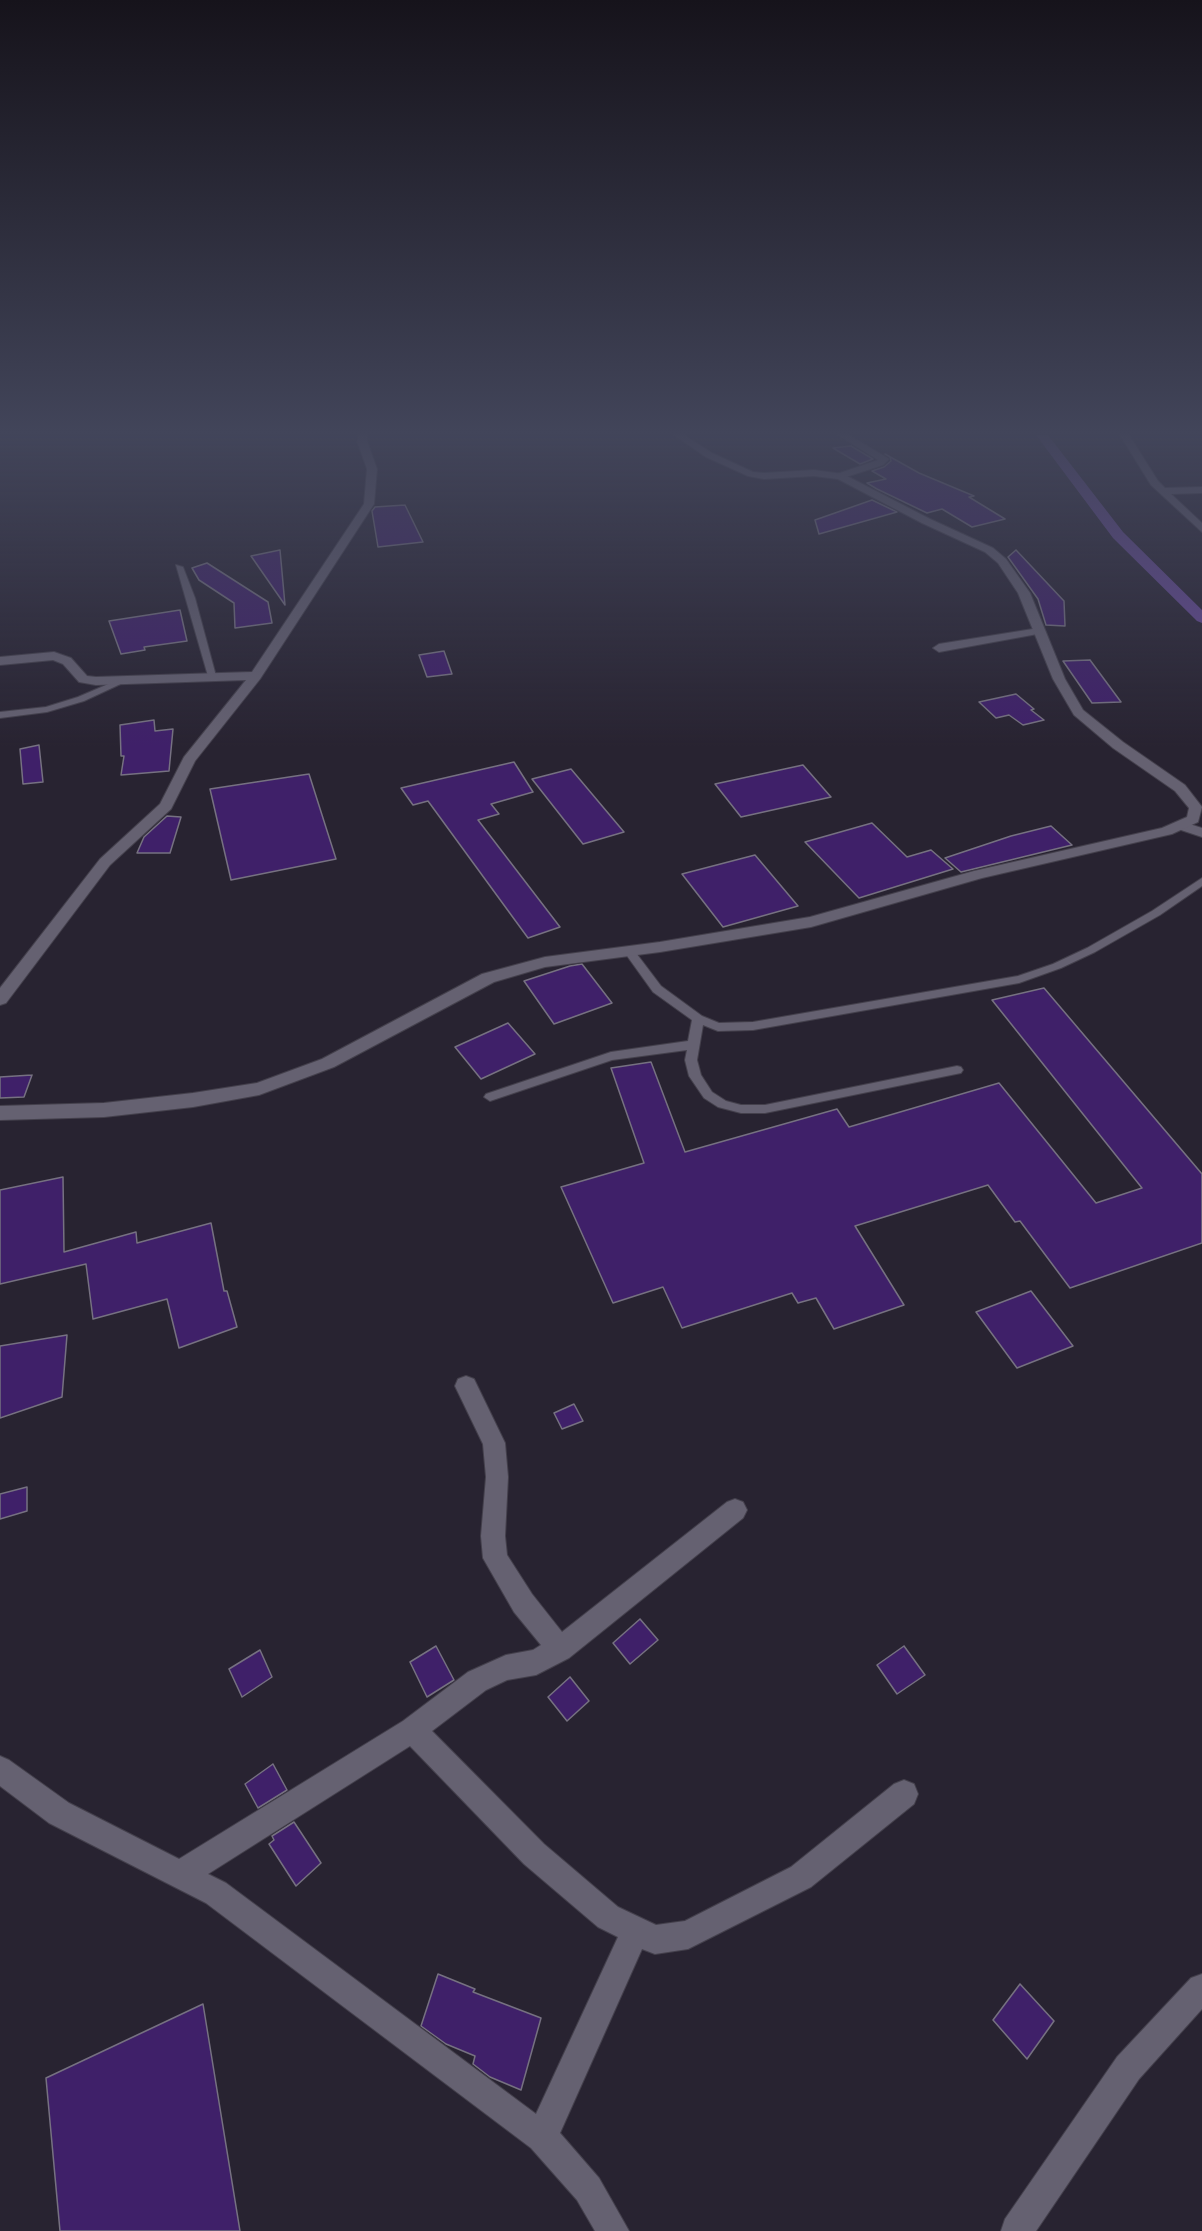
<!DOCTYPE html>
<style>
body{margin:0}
canvas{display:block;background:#282331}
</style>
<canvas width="1202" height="2231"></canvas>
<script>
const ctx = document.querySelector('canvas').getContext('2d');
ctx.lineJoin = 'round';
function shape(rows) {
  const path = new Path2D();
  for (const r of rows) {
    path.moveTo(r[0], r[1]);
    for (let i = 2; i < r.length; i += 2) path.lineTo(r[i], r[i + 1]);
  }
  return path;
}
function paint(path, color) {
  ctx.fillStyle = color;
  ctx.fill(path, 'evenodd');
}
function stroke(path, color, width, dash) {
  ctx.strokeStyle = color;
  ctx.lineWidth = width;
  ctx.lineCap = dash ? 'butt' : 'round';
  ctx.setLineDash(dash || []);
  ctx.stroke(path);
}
const canal = shape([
 [1036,435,1048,435,1123,532,1202,610,1202,623,1197,621,1113,538,1036,435]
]);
const building = shape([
 [851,446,873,459,860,464,833,448,851,446],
 [885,454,919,473,974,496,969,497,1005,519,972,527,942,509,927,513,877,489,867,483,886,479,872,471,884,467,891,461,890,457,885,454],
 [872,500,897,512,819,534,815,520,872,500],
 [405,505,423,542,378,547,372,511,375,507,405,505],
 [280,550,285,605,251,556,280,550],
 [1016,550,1064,601,1065,626,1046,625,1038,599,1008,557,1016,550],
 [207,563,268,602,272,623,235,628,234,603,199,580,192,568,207,563],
 [180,610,187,641,144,647,145,650,121,654,109,621,180,610],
 [444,651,452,674,427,677,419,655,444,651],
 [1090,660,1121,702,1092,703,1063,661,1090,660],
 [1016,694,1034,709,1031,710,1044,720,1023,725,1009,715,996,718,979,702,1016,694],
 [154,720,155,731,173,729,169,771,121,775,124,756,121,756,120,725,154,720],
 [39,745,43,782,23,784,20,749,39,745],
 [514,762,533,792,491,804,499,814,478,820,560,927,528,938,428,801,413,805,401,788,514,762],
 [803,765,831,797,741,817,715,784,803,765],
 [571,769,624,832,583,844,532,779,571,769],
 [309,774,336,859,231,880,210,789,309,774],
 [167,816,181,817,170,853,137,853,144,837,167,816],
 [872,823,907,857,931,850,953,869,859,898,805,842,872,823],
 [1051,826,1072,845,961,872,945,858,1011,836,1051,826],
 [755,855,798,906,723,927,682,874,755,855],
 [582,964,612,1003,554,1024,524,981,570,966,582,964],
 [1044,988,1202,1174,1202,1243,1070,1288,1020,1221,1015,1222,988,1185,855,1226,904,1305,834,1329,816,1298,798,1303,792,1293,682,1328,663,1287,613,1303,561,1187,644,1163,611,1068,651,1062,685,1152,837,1109,849,1127,999,1083,1096,1203,1142,1188,992,1000,1044,988],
 [508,1023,535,1054,481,1079,455,1047,508,1023],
 [32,1075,24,1097,0,1098,0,1077,32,1075],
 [63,1177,64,1252,136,1232,137,1243,211,1223,224,1291,227,1291,237,1327,179,1348,167,1299,93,1319,86,1264,0,1284,0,1190,63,1177],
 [1031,1291,1073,1346,1017,1368,976,1312,1031,1291],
 [67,1335,62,1397,0,1418,0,1346,67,1335],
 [574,1404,583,1421,562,1429,554,1413,574,1404],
 [27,1487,27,1511,0,1519,0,1494,27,1487],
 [640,1619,658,1640,630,1664,613,1643,640,1619],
 [436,1646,454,1680,427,1697,410,1662,436,1646],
 [904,1646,925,1675,897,1694,877,1665,904,1646],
 [260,1650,272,1677,242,1697,229,1669,260,1650],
 [570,1677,589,1701,567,1721,548,1697,570,1677],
 [273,1764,287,1790,258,1808,245,1784,273,1764],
 [294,1822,321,1863,296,1886,269,1844,274,1840,272,1836,294,1822],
 [438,1974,475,1989,473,1992,541,2018,521,2090,490,2077,473,2064,475,2056,446,2044,421,2026,438,1974],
 [1020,1984,1054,2021,1027,2059,993,2020,1020,1984],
 [203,2004,240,2231,60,2231,46,2078,203,2004]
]);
const lane = shape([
 [176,565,183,567,195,598,216,676,215,678,208,676,176,565],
 [120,679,127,681,84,701,47,712,0,718,0,712,46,707,78,697,120,679],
 [1202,878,1202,886,1160,915,1095,952,1061,968,1019,983,753,1030,718,1031,703,1025,697,1060,701,1075,712,1092,726,1101,741,1105,765,1105,957,1066,961,1067,963,1070,961,1073,765,1113,741,1113,718,1107,704,1098,689,1076,685,1060,687,1050,612,1060,490,1101,484,1097,486,1094,611,1052,688,1041,692,1020,653,992,625,953,624,951,625,949,633,949,661,986,702,1016,719,1023,753,1022,1018,976,1053,964,1087,948,1152,911,1202,878]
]);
const street = shape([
 [838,435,849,435,889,459,883,465,843,478,837,478,837,474,878,460,838,435],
 [1039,628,1045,631,1043,633,939,652,933,648,939,644,1039,628],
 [1180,821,1202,828,1202,837,1175,828,1173,825,1180,821],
 [466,1376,474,1379,505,1443,508,1477,505,1536,507,1555,532,1594,562,1632,727,1502,735,1499,743,1502,747,1510,743,1518,569,1658,536,1675,507,1680,486,1690,432,1731,544,1844,618,1907,656,1925,685,1921,791,1867,894,1784,904,1780,914,1784,918,1794,914,1804,811,1887,688,1949,655,1954,642,1949,560,2133,599,2178,629,2231,595,2231,577,2200,531,2148,206,1903,49,1823,0,1786,0,1756,9,1760,69,1803,179,1859,403,1721,468,1672,506,1655,533,1650,541,1645,514,1612,483,1558,481,1536,486,1477,483,1444,455,1386,458,1379,466,1376],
 [410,1746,524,1864,598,1927,618,1937,536,2114,226,1883,208,1874,410,1746],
 [1202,1974,1202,2009,1139,2079,1036,2231,1001,2231,1005,2219,1117,2057,1191,1978,1202,1974]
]);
const secondary = shape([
 [359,435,367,435,367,441,377,469,374,504,260,679,195,761,171,809,110,865,6,1003,0,1005,0,988,100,859,160,804,184,757,246,680,96,685,79,682,63,664,53,660,0,665,0,657,54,652,71,658,87,676,96,677,252,672,364,504,367,469,357,441,359,435],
 [674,435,684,435,712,453,753,472,764,473,814,470,843,474,930,519,993,548,1006,559,1030,593,1065,679,1083,710,1123,742,1185,785,1202,807,1198,822,1172,834,982,878,811,927,660,952,545,967,494,982,334,1067,259,1095,193,1107,104,1117,0,1120,0,1106,104,1103,193,1093,257,1083,322,1059,482,974,545,957,660,942,810,917,974,871,1162,828,1187,817,1189,808,1175,791,1113,748,1074,715,1053,679,1018,593,998,563,985,552,922,523,838,479,814,476,764,479,748,476,706,457,674,435],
 [1120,435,1129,435,1158,481,1165,488,1202,487,1202,493,1171,494,1202,523,1202,532,1151,485,1120,435]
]);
paint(canal, '#674a97');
paint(building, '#3f2069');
stroke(building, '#767181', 1.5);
stroke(lane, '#44404c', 2);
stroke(street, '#44404c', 2);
stroke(secondary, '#44404c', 2);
paint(lane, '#656171');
paint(street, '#656171');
paint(secondary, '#656171');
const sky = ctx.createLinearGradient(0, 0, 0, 747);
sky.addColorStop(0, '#16131b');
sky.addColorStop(0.58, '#42455a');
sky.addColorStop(1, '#42455a00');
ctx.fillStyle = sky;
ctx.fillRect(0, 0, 1202, 747);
</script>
